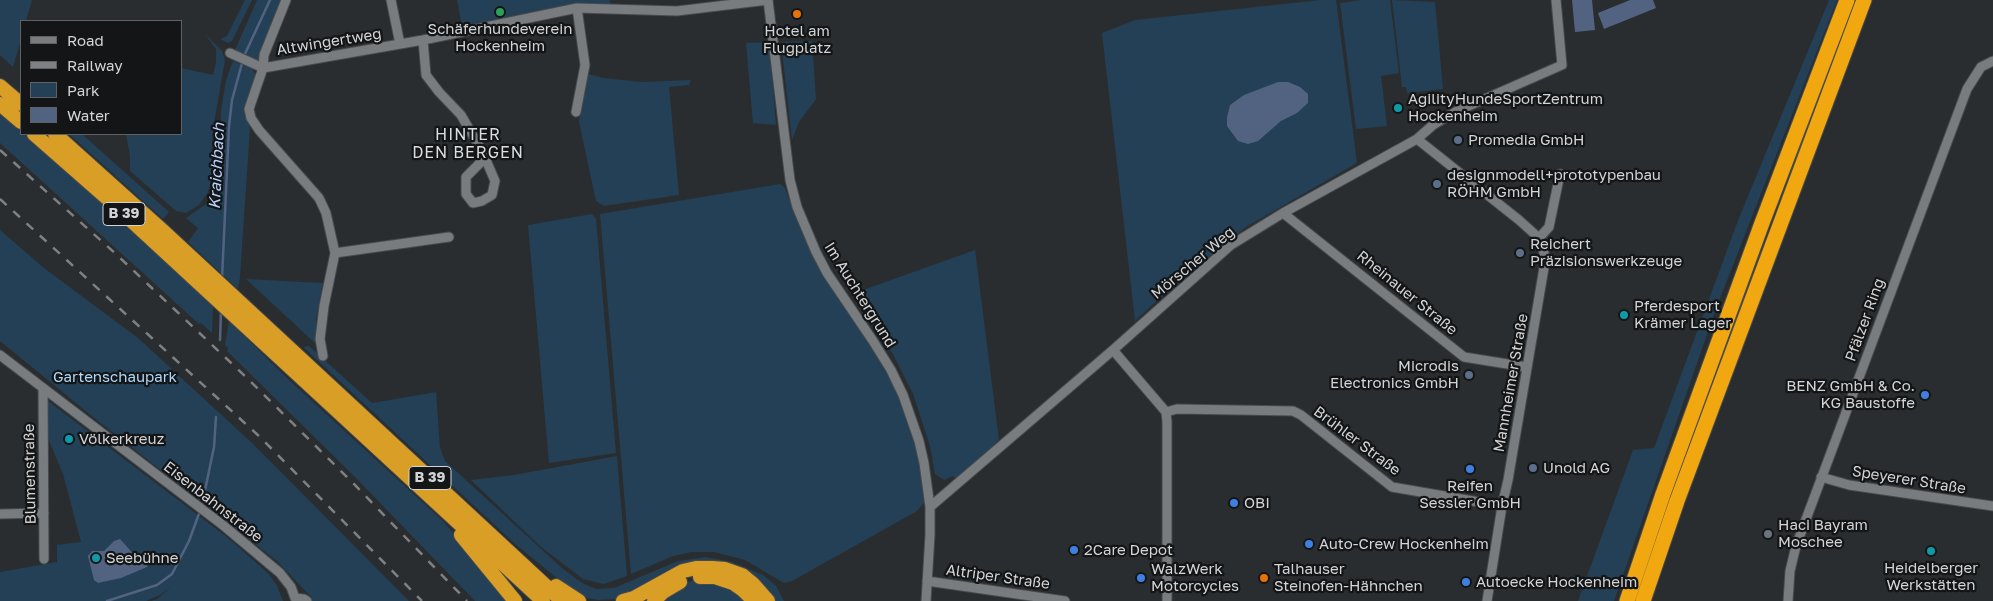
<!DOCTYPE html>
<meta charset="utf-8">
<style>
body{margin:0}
#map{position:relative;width:1993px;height:601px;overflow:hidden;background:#292d2f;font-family:"Golos Text",sans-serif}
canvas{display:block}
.legend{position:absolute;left:20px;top:20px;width:162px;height:115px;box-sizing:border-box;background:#131516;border:1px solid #5f6163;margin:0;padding:6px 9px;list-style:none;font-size:15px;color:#d2d4d6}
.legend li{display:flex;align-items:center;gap:10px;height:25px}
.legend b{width:25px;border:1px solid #5f6163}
</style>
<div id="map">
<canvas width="1993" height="601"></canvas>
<ul class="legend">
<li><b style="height:6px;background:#787c7f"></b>Road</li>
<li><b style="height:6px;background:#7e8183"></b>Railway</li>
<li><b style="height:14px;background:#244056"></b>Park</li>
<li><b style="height:14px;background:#526381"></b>Water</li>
</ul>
</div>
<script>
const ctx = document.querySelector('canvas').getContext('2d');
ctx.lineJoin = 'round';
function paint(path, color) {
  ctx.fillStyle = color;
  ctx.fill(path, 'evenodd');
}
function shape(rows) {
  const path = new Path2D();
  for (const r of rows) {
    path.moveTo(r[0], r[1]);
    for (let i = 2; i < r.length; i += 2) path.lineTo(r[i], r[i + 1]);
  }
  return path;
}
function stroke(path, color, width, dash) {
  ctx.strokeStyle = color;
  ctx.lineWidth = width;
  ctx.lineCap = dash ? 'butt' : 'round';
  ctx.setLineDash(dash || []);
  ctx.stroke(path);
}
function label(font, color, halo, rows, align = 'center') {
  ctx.font = font + ' "Golos Text",sans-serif';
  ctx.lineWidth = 4.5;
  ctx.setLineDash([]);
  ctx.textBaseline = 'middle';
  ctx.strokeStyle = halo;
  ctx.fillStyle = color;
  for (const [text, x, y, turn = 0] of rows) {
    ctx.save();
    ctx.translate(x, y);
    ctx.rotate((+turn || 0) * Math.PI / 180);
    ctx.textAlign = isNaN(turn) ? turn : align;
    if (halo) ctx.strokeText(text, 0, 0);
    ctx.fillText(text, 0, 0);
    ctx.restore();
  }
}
const green = shape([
 [0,0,32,0,26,21,21,21,21,40,13,67,0,55],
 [245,0,252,0,232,41,228,43,220,39,227,36],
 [257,0,283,0,261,59,257,61,235,50],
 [457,0,610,0,610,7,597,3,580,4,462,27],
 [1321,0,1336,0,1357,163,1246,227,1174,285,1135,321,1102,33,1135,20],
 [1362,0,1390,0,1399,73,1381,76,1387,126,1356,129,1340,3],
 [1392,0,1435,2,1443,89,1407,93,1406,87,1402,87],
 [1829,0,1837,0,1717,306,1614,601,1578,601,1633,450,1654,448,1739,218],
 [205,34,222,51,225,60,213,129,211,160,212,177,208,192,199,205,186,213,176,211,130,171,130,156,126,134,181,134,181,68,213,75,216,63,216,49],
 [812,41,816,99,799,122,792,140,781,42],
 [769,42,776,125,753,123,746,43],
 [233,61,252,69,256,76,246,105,250,128,240,277,238,289,188,242,198,228,186,218,209,202,218,187,221,111,226,80],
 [585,73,603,78,642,82,691,80,689,85,669,87,679,195,604,206,596,201,579,122],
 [0,113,102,203,213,306,212,333,201,323,199,324,0,143],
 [69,134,82,134,169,212,163,219],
 [780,184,785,188,800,228,820,270,839,300,869,343,898,394,908,419,918,452,924,503,917,511,792,581,784,583,745,560,714,552,692,552,673,556,631,574,600,214],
 [592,214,596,219,616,453,549,463,528,225],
 [0,230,44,268,138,338,253,444,409,601,312,601,312,598,277,561,93,417,0,341],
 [975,250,999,440,956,479,953,476,944,480,935,474,930,446,913,394,893,354,852,294],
 [246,279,323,283,316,320,316,344],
 [229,321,289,380,443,521,511,601,475,601,355,477,227,351,228,348,225,345],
 [309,346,372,403,436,392,440,448,445,461,562,568,582,583,596,589,614,588,678,561,706,557,732,562,763,575,776,586,784,601,775,601,716,562,616,599,598,600,582,597,553,575,514,543,303,347],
 [48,401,228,538,269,574,277,586,283,601,151,601,157,599,171,587,160,595,146,601,0,601,0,572,57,562,57,545,81,542,63,474,48,438],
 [617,456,627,576,604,584,583,579,541,547,471,480,514,475],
 [695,580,725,583,750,601,660,601,680,584]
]);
const water = shape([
 [1572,0,1592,0,1595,30,1575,32],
 [1630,0,1653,0,1656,8,1604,29,1598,13],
 [1278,82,1288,82,1300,87,1308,94,1308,103,1297,113,1281,121,1258,141,1248,144,1238,141,1227,126,1227,117,1230,105,1244,95],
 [120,539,137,558,148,563,147,567,121,578,98,583,94,580,88,556,92,551,104,551,114,541]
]);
const stream = shape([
 [222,279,229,126,232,100,244,56,270,0],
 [220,340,221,311],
 [202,505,214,447,216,417],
 [107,601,157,585,172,574,189,541,200,511]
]);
const minor = shape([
 [286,0,264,55,263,68,249,109,251,118,259,130,319,198,326,213,335,253,324,306,320,339,323,356],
 [391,0,400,44],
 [768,0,790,180,797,207,816,252,827,273,873,341,891,370,903,395,919,441,924,463,930,507,930,535,926,601],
 [423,40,426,75,439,92,461,115,483,153,495,181,492,195,482,201,473,203,466,194,466,177,480,163,483,153],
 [230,53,263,68],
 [263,68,423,40,577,8,677,11,768,0],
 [576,112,585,65,577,8],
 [1417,139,1519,220,1539,238],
 [1283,213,1464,357,1526,367],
 [335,253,449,237],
 [1113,350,1166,412,1167,422,1167,601],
 [0,355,224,526,280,573,291,587,295,598],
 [43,388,44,559],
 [1166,412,1177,409,1293,411,1301,415,1392,487,1502,506],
 [1821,477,1849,485,1993,506],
 [930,507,1113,350,1231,245,1283,213,1417,139,1433,125,1455,112,1562,65,1556,0],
 [0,514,44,513],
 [927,581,1065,601],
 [295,598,304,599,307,601],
 [1487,601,1502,506,1508,480,1545,262,1544,253,1539,238,1549,227,1560,174],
 [1788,601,1790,571,1796,546,1967,89,1981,67,1993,61]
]);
const trunk = shape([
 [0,86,21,104],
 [0,104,21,122],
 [34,134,108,199,543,601],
 [55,134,163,231,562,601],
 [461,535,515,601],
 [700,577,715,577,733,583,743,590,754,601],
 [556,586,579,601],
 [623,601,634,598,683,571,696,568,712,568,725,569,742,575,753,584,768,601],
 [654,601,663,592,680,582]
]);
const motorway = shape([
 [1627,601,1663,494,1762,223,1847,0],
 [1643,601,1677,501,1864,0]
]);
const rail = shape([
 [0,150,117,255,247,378,351,481,467,601],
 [0,199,260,437,422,601]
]);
const markers = [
 [500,12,5,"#2e9e5b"],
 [797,14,5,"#e8710a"],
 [1398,108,5,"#0f9aa8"],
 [1458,140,5,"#5c6f8a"],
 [1437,184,5,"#5c6f8a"],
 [1520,253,5,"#5c6f8a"],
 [1624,315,5,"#0f9aa8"],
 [1469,375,5,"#5c6f8a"],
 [1925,395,5,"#3f7fe0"],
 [69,439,5,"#0f9aa8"],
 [1533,468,5,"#5c6f8a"],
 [1470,469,5,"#3f7fe0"],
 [1234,503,5,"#3f7fe0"],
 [1768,534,5,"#6b7280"],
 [1309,544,5,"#3f7fe0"],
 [1074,550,5,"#3f7fe0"],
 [1931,551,5,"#0f9aa8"],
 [96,558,5,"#0f9aa8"],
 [1141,578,5,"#3f7fe0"],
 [1264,578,5,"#e8710a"],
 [1466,582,5,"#3f7fe0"]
];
const shields = [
 [124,214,42],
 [430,478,42]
];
const shieldNames = [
 ["B 39",124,214],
 ["B 39",430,478]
];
const poiNames = [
 ["Schäferhundeverein",500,29,"center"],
 ["Hockenheim",500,46,"center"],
 ["Hotel am",797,31,"center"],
 ["Flugplatz",797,48,"center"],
 ["AgilityHundeSportZentrum",1408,99],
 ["Hockenheim",1408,116],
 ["Promedia GmbH",1468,140],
 ["designmodell+prototypenbau",1447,175],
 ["RÖHM GmbH",1447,192],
 ["Reichert",1530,244],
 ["Präzisionswerkzeuge",1530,261],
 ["Pferdesport",1634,306],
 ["Krämer Lager",1634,323],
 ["Microdis",1459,366,"right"],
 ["Electronics GmbH",1459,383,"right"],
 ["BENZ GmbH & Co.",1915,386,"right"],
 ["KG Baustoffe",1915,403,"right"],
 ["Völkerkreuz",79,439],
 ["Unold AG",1543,468],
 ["Reifen",1470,486,"center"],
 ["Sessler GmbH",1470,503,"center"],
 ["OBI",1244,503],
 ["Haci Bayram",1778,525],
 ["Moschee",1778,542],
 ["Auto-Crew Hockenheim",1319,544],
 ["2Care Depot",1084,550],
 ["Seebühne",106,558],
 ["Heidelberger",1931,568,"center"],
 ["Werkstätten",1931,585,"center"],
 ["WalzWerk",1151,569],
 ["Motorcycles",1151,586],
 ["Talhauser",1274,569],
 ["Steinofen-Hähnchen",1274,586],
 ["Autoecke Hockenheim",1476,582]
];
const streetNames = [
 ["Altwingertweg",329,42,-9],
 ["Mörscher Weg",1193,263,-40],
 ["Rheinauer Straße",1407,293,39],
 ["Im Auchtergrund",860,295,58],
 ["Pfälzer Ring",1865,320,-70],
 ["Mannheimer Straße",1511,383,-80],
 ["Brühler Straße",1357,441,37],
 ["Blumenstraße",30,474,-91],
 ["Speyerer Straße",1909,480,9],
 ["Eisenbahnstraße",213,502,38],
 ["Altriper Straße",998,577,8]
];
const parkNames = [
 ["Gartenschaupark",115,377]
];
const neighbourhoodNames = [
 ["HINTER",468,135],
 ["DEN BERGEN",468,153]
];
const waterNames = [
 ["Kraichbach",217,166,-87]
];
paint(green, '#244056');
paint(water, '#526381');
stroke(stream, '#526381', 2.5);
stroke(minor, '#484a4d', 11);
stroke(trunk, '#484a4d', 16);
stroke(motorway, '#484a4d', 17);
stroke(minor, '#787c7f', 9);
stroke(trunk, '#d99e26', 14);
stroke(motorway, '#f1a70f', 15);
stroke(rail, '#7e8183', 2.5, [9, 9]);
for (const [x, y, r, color] of markers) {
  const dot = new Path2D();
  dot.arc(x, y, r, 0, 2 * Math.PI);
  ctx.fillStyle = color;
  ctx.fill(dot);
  stroke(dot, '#131516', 2);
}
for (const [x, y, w] of shields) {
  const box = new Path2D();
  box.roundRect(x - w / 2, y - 11.5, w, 23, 4);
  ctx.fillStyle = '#131516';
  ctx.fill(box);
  stroke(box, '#d2d4d6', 1);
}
label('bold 14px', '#d2d4d6', null, shieldNames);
label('15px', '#d2d4d6', '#131516', poiNames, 'left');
label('15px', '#d2d4d6', '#131516', streetNames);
label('15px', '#add8fb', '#131516', parkNames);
ctx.letterSpacing = '1px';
label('16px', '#dadee2', '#131516', neighbourhoodNames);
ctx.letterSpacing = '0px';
label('italic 16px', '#bad2fd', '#131516', waterNames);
</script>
